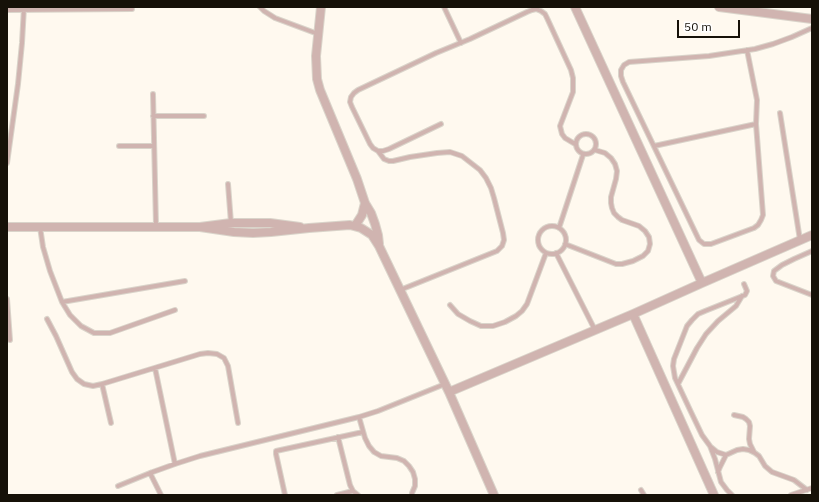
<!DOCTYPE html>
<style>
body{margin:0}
#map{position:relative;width:819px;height:502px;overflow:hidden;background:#fff9ef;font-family:"IBM Plex Sans",sans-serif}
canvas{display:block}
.frame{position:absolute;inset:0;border:8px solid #161108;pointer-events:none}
.scale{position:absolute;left:677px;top:20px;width:63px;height:18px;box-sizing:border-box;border:2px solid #161108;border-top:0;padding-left:5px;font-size:12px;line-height:14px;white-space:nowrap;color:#161108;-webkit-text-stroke:3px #fff;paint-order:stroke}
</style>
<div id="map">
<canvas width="819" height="502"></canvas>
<div class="frame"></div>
<div class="scale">50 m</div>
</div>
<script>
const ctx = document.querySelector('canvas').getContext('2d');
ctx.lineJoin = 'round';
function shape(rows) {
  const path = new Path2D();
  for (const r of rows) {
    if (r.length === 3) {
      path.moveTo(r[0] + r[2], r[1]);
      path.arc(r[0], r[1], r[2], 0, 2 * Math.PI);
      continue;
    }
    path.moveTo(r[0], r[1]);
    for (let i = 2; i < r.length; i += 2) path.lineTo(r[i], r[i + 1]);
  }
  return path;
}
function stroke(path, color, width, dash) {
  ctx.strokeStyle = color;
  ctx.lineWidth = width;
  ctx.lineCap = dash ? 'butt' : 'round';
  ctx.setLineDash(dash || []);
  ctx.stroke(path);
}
const lane = shape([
 [260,7,264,11,275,18,318,34],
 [444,7,461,43],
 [7,10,132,9],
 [747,50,757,100,756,124,763,215,761,220,758,225,754,228,711,244,704,244,699,240,623,82,621,76,621,70,624,65,629,62,709,56,755,49,773,44,792,37,812,28],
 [153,94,156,226],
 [780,113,800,240],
 [153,116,204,116],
 [441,124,389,149,383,151,378,151,373,148,370,144,352,107,350,102,351,97,354,93,358,90,436,53,470,39,527,12,532,10,536,9,541,11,545,14,547,18,571,70,573,78,573,92,560,126,562,134,565,138,575,144],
 [586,144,10],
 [119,146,154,146],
 [654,146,756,124],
 [378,151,384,159,389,161,393,161,410,157,437,153,450,152,462,156,480,170,486,178,491,188,494,198,503,233,504,240,502,246,497,251,400,290],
 [7,163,18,84,22,43,24,7],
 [228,184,231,223],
 [552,240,14],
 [40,227,43,247,50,271,62,302,70,315,81,326,94,333,110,333,175,310],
 [559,228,583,155],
 [565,244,616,264,622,264,633,261,643,256,648,251,650,244,649,237,645,231,639,226,622,220,618,217,614,213,612,208,611,203,611,197,616,179,617,171,615,164,611,158,605,153,595,150],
 [812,251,794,259,782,265,774,271,773,276,776,281,812,295],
 [556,253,595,330],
 [7,299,10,340],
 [62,302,185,281],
 [450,305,458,314,470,321,481,326,493,326,505,322,516,316,522,311,527,304,546,253],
 [47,319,56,336,72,372,77,379,84,384,93,386,102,384,200,354,208,353,217,354,224,358,228,366,238,423],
 [155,368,175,464],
 [102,384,111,423],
 [678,384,697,348,706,334,718,321,736,306,742,296],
 [734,415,743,417,746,419,749,422,750,426,749,439,750,444,754,452],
 [359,417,365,438,369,446,374,452,381,456,397,458,404,461,409,466,413,472,415,479,415,486,412,493],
 [338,437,350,485,353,491,358,495],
 [711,447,717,452,726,455],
 [718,472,720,467,726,455,737,450,743,449,749,450,755,453,759,456,765,466,772,472,794,480,807,490],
 [150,473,161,495],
 [118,486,150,473,175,464,200,456,359,417,378,411,445,384],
 [641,490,644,495],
 [285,495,276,454,276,451,363,432],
 [337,495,353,491],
 [732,495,727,490,721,482,715,459,710,446,702,435,691,412,675,378,673,366,674,359,687,326,692,320,698,314,705,311,745,295,747,291,744,284],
 [791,495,812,488]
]);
const street = shape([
 [321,7,316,56,317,79,320,90,357,179,365,203,371,213,375,224,378,235,379,244],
 [575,7,702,283],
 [719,7,812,19],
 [355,226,362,215,365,203],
 [7,227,200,227,231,223,270,223,300,227],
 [200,227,234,232,253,233,271,232,309,228,350,225,361,228,372,235,379,246,449,392,494,495],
 [633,314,714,495],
 [449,392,633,314,702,283,812,235]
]);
stroke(lane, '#dad4ca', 6);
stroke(street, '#dad4ca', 10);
stroke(lane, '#d0b4b0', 4);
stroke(street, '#d0b4b0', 8);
</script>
